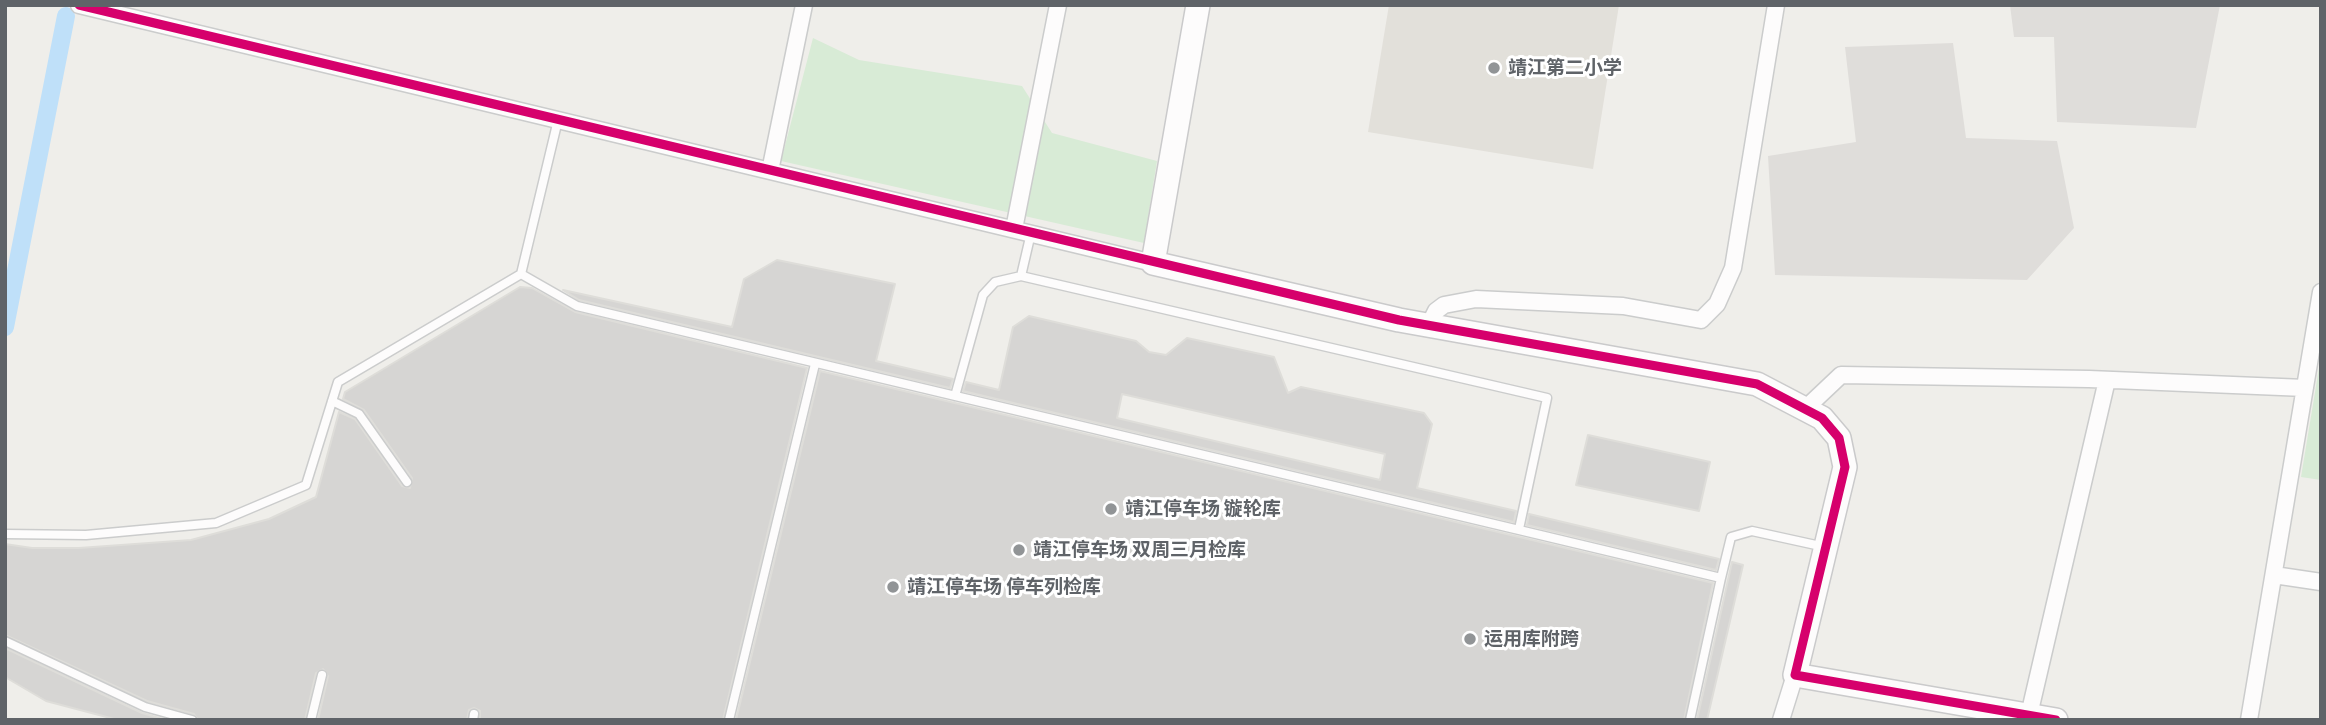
<!DOCTYPE html>
<meta charset="utf-8">
<style>
body{margin:0}
#map{position:relative;width:2326px;height:725px;overflow:hidden;background:#efeeea;font-family:"Exo 2",sans-serif}
canvas{display:block}
.frame{position:absolute;inset:0;border:7px solid #5f6368;pointer-events:none}
</style>
<div id="map">
<canvas width="2326" height="725"></canvas>
<div class="frame"></div>
</div>
<script>
const ctx = document.querySelector('canvas').getContext('2d');
ctx.lineJoin = 'round';
function paint(path, color) {
  ctx.fillStyle = color;
  ctx.fill(path, 'evenodd');
}
function shape(rows) {
  const path = new Path2D();
  for (const r of rows) {
    path.moveTo(r[0], r[1]);
    for (let i = 2; i < r.length; i += 2) path.lineTo(r[i], r[i + 1]);
  }
  return path;
}
function stroke(path, color, width, dash) {
  ctx.strokeStyle = color;
  ctx.lineWidth = width;
  ctx.lineCap = dash ? 'butt' : 'round';
  ctx.setLineDash(dash || []);
  ctx.stroke(path);
}
function label(font, color, halo, rows, align = 'center') {
  ctx.font = font + ' "Exo 2","Noto Sans SC",sans-serif';
  ctx.lineWidth = 6;
  ctx.setLineDash([]);
  ctx.textBaseline = 'middle';
  ctx.strokeStyle = halo;
  ctx.fillStyle = color;
  for (const [text, x, y, turn = 0] of rows) {
    ctx.save();
    ctx.translate(x, y);
    ctx.rotate((+turn || 0) * Math.PI / 180);
    ctx.textAlign = isNaN(turn) ? turn : align;
    if (halo) ctx.strokeText(text, 0, 0);
    ctx.fillText(text, 0, 0);
    ctx.restore();
  }
}
const industrial = shape([
 [2010,5,2220,5,2196,128,2057,122,2054,37,2014,37],
 [1953,43,1966,138,2057,141,2074,228,2027,280,1775,275,1768,156,1856,142,1845,47]
]);
const education = shape([
 [1389,5,1619,5,1593,169,1368,132]
]);
const green = shape([
 [813,38,859,60,1022,86,1052,133,1157,161,1144,243,781,161],
 [2321,356,2321,480,2301,477]
]);
const canal = shape([
 [5,327,66,16]
]);
const building = shape([
 [777,260,895,284,876,361,953,379,950,388,579,300,563,290,732,327,744,279,777,260],
 [520,287,532,288,575,312,807,368,723,720,480,720,480,711,474,708,469,710,467,720,318,720,328,676,323,669,316,673,305,720,198,720,194,714,147,701,5,635,5,544,32,548,79,548,191,540,269,519,316,497,339,412,355,419,402,486,410,488,412,478,364,410,343,399,345,392,520,287],
 [1029,316,1136,341,1149,352,1166,355,1187,338,1274,357,1288,393,1301,387,1424,413,1432,424,1417,488,1516,511,1514,522,963,391,966,382,999,390,1013,327,1029,316],
 [1122,394,1385,454,1380,480,1117,418,1122,394],
 [820,371,1713,583,1684,720,736,720,820,371],
 [1588,435,1710,462,1699,511,1576,485,1588,435],
 [1529,514,1719,559,1716,570,1527,525,1529,514],
 [1732,562,1743,565,1707,720,1697,720,1732,562],
 [5,648,142,713,166,720,118,720,46,701,5,677,5,648]
]);
const lane = shape([
 [521,274,558,120],
 [1021,276,1031,233],
 [955,396,983,295,995,282,1021,276,1547,398,1519,529],
 [332,401,359,414,407,482],
 [5,534,86,535,216,523,306,485,338,382,521,274,577,306,1721,578,1731,537,1752,531,1825,547],
 [5,641,145,707,192,720],
 [311,720,322,675],
 [473,720,474,714],
 [729,720,815,364],
 [1690,720,1721,578]
]);
const street = shape([
 [79,5,1153,263],
 [770,171,804,5],
 [1014,229,1058,5],
 [1429,325,1436,311,1444,305,1476,299,1623,306,1701,320,1717,304,1733,268,1776,5],
 [1805,409,1841,375,2089,379,2305,388],
 [2274,575,2321,582],
 [2029,715,2107,380],
 [1781,720,1795,675],
 [2249,720,2321,292]
]);
const secondary = shape([
 [1198,5,1153,263,1399,320,1757,384,1822,418,1839,438,1845,467,1795,675,2056,720]
]);
const cycleway = shape([
 [79,5,1399,320,1757,384,1822,418,1839,438,1845,467,1795,675,2056,720]
]);
const markers = [
 [1494,68,7,"#919496"],
 [1111,509,7,"#919496"],
 [1019,550,7,"#919496"],
 [893,587,7,"#919496"],
 [1470,639,7,"#919496"]
];
const poiNames = [
 ["靖江第二小学",1508,68],
 ["靖江停车场 镟轮库",1125,509],
 ["靖江停车场 双周三月检库",1033,550],
 ["靖江停车场 停车列检库",907,587],
 ["运用库附跨",1484,639]
];
paint(industrial, '#dfddda');
paint(education, '#e2e0da');
paint(green, '#d8ebd6');
stroke(canal, '#bfe0f9', 18);
paint(building, '#d6d5d3');
stroke(building, '#deddd9', 2);
stroke(lane, '#cbcccc', 11);
stroke(street, '#cbcccc', 19);
stroke(secondary, '#cacacb', 26);
stroke(lane, '#fdfcfc', 8);
stroke(street, '#fdfcfc', 16);
stroke(secondary, '#fdfcfc', 23);
stroke(cycleway, '#d6006c', 9);
for (const [x, y, r, color] of markers) {
  const dot = new Path2D();
  dot.arc(x, y, r, 0, 2 * Math.PI);
  ctx.fillStyle = color;
  ctx.fill(dot);
  stroke(dot, '#fff', 2.5);
}
label('bold 19px', '#5f6368', '#fff', poiNames, 'left');
</script>
